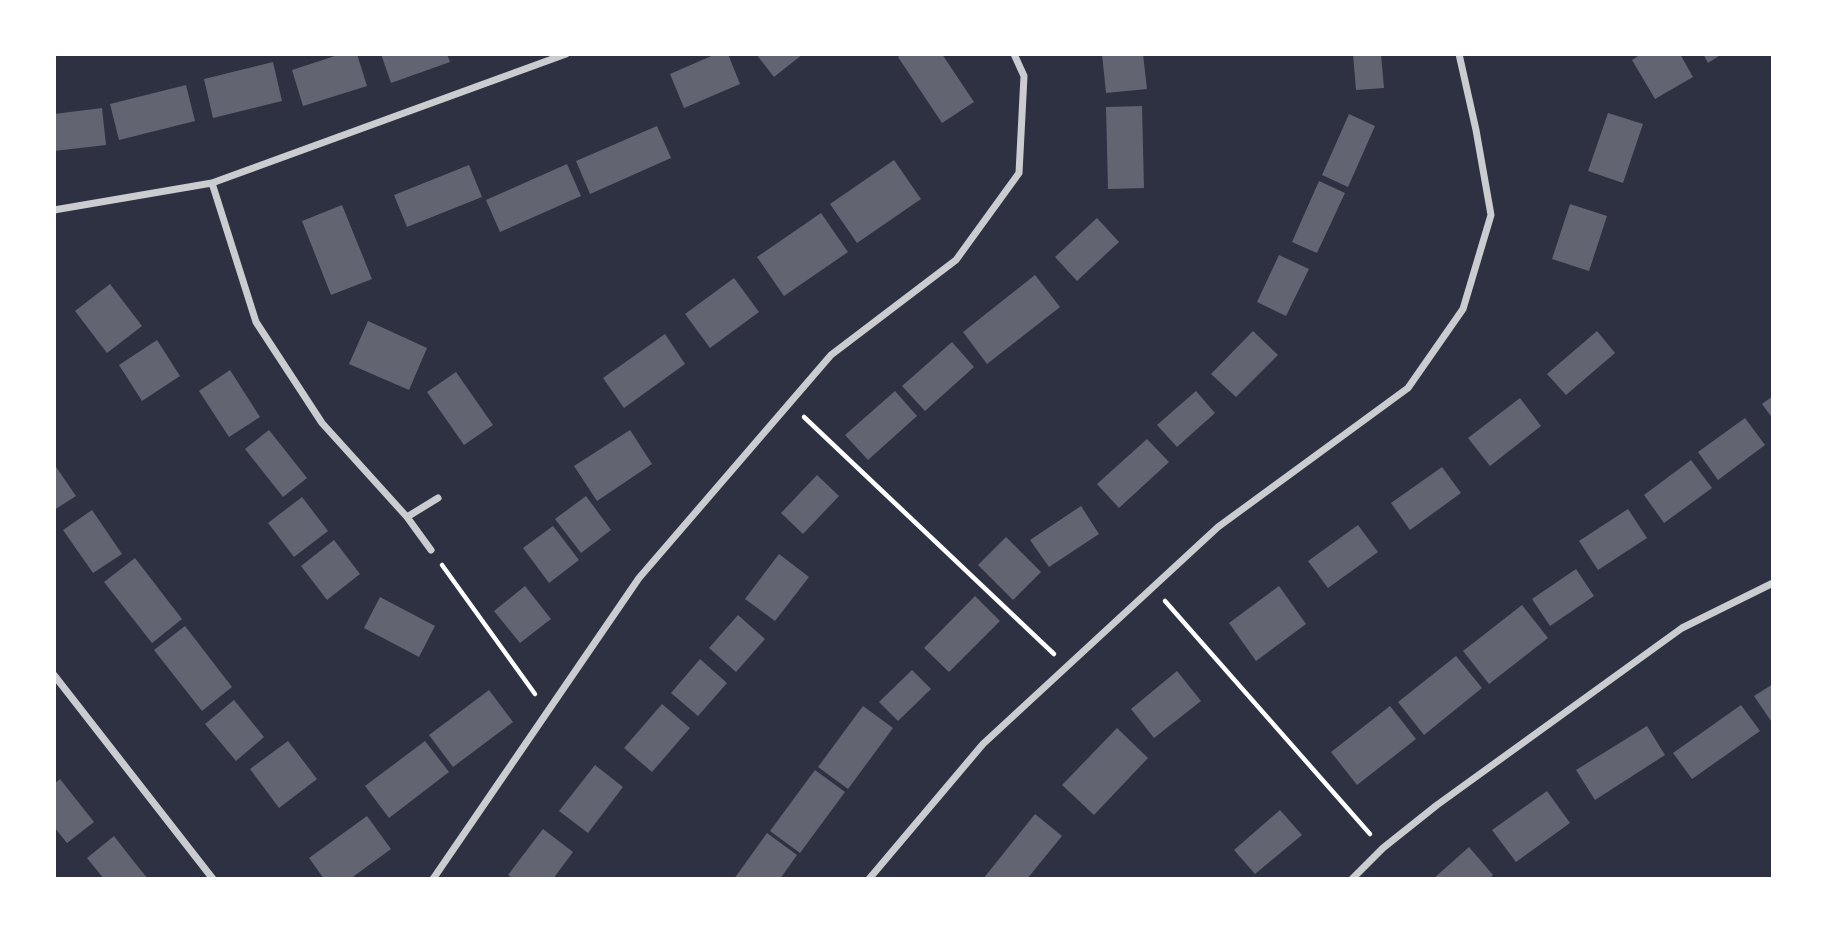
<!DOCTYPE html>
<style>
body{margin:0}
#map{position:relative;width:1827px;height:933px;overflow:hidden;background:#2d3142;font-family:"Archivo Narrow",sans-serif}
canvas{display:block}
.frame{position:absolute;inset:0;border:56px solid #fff;pointer-events:none}
</style>
<div id="map">
<canvas width="1827" height="933"></canvas>
<div class="frame"></div>
</div>
<script>
const ctx = document.querySelector('canvas').getContext('2d');
ctx.lineJoin = 'round';
function paint(path, color) {
  ctx.fillStyle = color;
  ctx.fill(path, 'evenodd');
}
function shape(rows) {
  const path = new Path2D();
  for (const r of rows) {
    path.moveTo(r[0], r[1]);
    for (let i = 2; i < r.length; i += 2) path.lineTo(r[i], r[i + 1]);
  }
  return path;
}
function stroke(path, color, width, dash) {
  ctx.strokeStyle = color;
  ctx.lineWidth = width;
  ctx.lineCap = dash ? 'butt' : 'round';
  ctx.setLineDash(dash || []);
  ctx.stroke(path);
}
const building = shape([
 [341,54,357,54,367,86,303,106,292,70],
 [381,54,447,54,450,62,391,83],
 [716,54,728,54,740,84,684,108,670,74],
 [756,54,803,54,774,77],
 [901,54,942,54,974,102,942,123,898,57],
 [1102,54,1143,54,1147,89,1106,93],
 [1353,54,1381,54,1384,88,1356,90],
 [1641,54,1680,54,1693,77,1655,99,1632,60],
 [1703,54,1722,54,1708,63],
 [273,62,282,101,213,118,204,79],
 [186,85,195,121,119,140,110,104],
 [1142,106,1144,188,1108,189,1106,107],
 [102,108,106,145,54,151,54,114],
 [1608,113,1643,124,1623,183,1588,171],
 [1349,114,1375,126,1348,187,1322,175],
 [657,126,671,158,590,194,576,161],
 [894,160,921,199,857,243,830,204],
 [567,164,581,196,500,232,486,200],
 [469,165,482,197,407,227,394,195],
 [1319,181,1345,193,1317,253,1292,242],
 [1570,204,1607,216,1589,271,1552,259],
 [342,205,372,279,331,295,302,221],
 [821,213,848,252,784,296,757,257],
 [1097,218,1119,242,1077,281,1055,257],
 [1279,255,1309,269,1286,316,1257,302],
 [1035,275,1060,307,987,364,963,332],
 [734,278,759,312,710,348,685,314],
 [110,284,142,326,107,353,75,311],
 [368,321,427,348,409,390,349,364],
 [1253,331,1278,355,1236,397,1211,374],
 [1597,331,1615,353,1566,395,1547,374],
 [665,334,685,364,624,408,603,378],
 [157,340,180,376,142,401,119,365],
 [952,342,974,367,925,411,902,386],
 [230,370,260,417,229,437,199,391],
 [456,372,493,425,464,445,427,392],
 [895,391,917,416,868,460,845,435],
 [1196,391,1215,413,1177,447,1157,425],
 [1773,396,1773,419,1762,404],
 [1520,398,1541,426,1490,466,1468,438],
 [1745,418,1765,445,1718,480,1698,452],
 [269,430,307,478,283,497,245,449],
 [630,430,652,464,597,501,574,466],
 [1147,439,1169,462,1119,508,1097,484],
 [1691,460,1712,488,1664,523,1644,495],
 [54,464,76,496,54,510],
 [1442,467,1461,493,1410,530,1391,503],
 [817,475,839,496,803,534,781,513],
 [586,496,611,530,581,553,555,519],
 [302,497,328,531,294,557,268,523],
 [1081,506,1099,534,1049,567,1030,540],
 [1628,509,1647,538,1598,570,1579,541],
 [92,510,122,554,93,573,63,530],
 [1358,525,1378,552,1328,588,1308,561],
 [553,526,579,560,549,583,523,548],
 [1006,537,1041,572,1013,600,978,565],
 [334,540,360,574,327,600,301,566],
 [779,554,809,577,775,621,745,599],
 [135,558,182,619,152,643,104,582],
 [1576,569,1594,596,1550,626,1532,599],
 [525,586,551,619,520,643,494,611],
 [1279,586,1306,624,1256,661,1229,623],
 [975,596,1000,621,949,672,924,648],
 [380,597,435,626,419,657,364,628],
 [1522,605,1548,638,1489,684,1463,651],
 [738,615,765,639,736,672,709,648],
 [185,626,232,687,202,711,154,650],
 [1456,656,1482,688,1424,735,1398,702],
 [700,659,727,683,698,716,671,693],
 [912,670,931,689,898,721,879,702],
 [1177,671,1201,701,1154,738,1131,709],
 [1773,684,1773,724,1754,696],
 [489,690,513,722,453,767,429,735],
 [234,700,264,737,236,761,205,724],
 [662,704,690,728,652,772,624,748],
 [1741,705,1760,731,1692,779,1673,753],
 [863,706,893,728,848,789,818,767],
 [1390,706,1416,739,1357,785,1331,752],
 [1647,726,1665,755,1595,800,1576,770],
 [1117,728,1148,758,1094,815,1062,785],
 [288,741,317,779,279,808,250,769],
 [425,741,449,772,389,818,365,786],
 [595,765,623,787,588,833,559,811],
 [815,770,845,792,800,853,770,831],
 [60,779,94,822,67,843,54,827,54,784],
 [1547,791,1570,823,1516,862,1492,830],
 [1280,810,1302,835,1255,874,1234,850],
 [1035,814,1062,836,1027,879,983,879],
 [367,816,391,849,350,879,324,879,309,858],
 [543,829,573,852,553,879,514,879,508,875],
 [767,833,797,855,780,879,734,879],
 [114,836,131,858,148,879,104,879,87,858],
 [1469,847,1493,875,1489,879,1433,879]
]);
const path = shape([
 [804,417,1054,654],
 [442,565,535,694],
 [1165,601,1370,834]
]);
const minor = shape([
 [212,183,256,322,322,423,407,517,438,498],
 [54,210,212,183,566,54],
 [407,517,431,550],
 [54,675,213,879],
 [433,879,639,578,831,355,956,260,1019,173,1024,76,1014,54],
 [869,879,983,744,1218,527,1408,388,1463,309,1491,215,1476,130,1459,54],
 [1352,879,1383,848,1437,805,1682,628,1773,583]
]);
paint(building, '#626471');
stroke(path, '#fff', 4.5);
stroke(minor, '#caccd0', 7);
</script>
